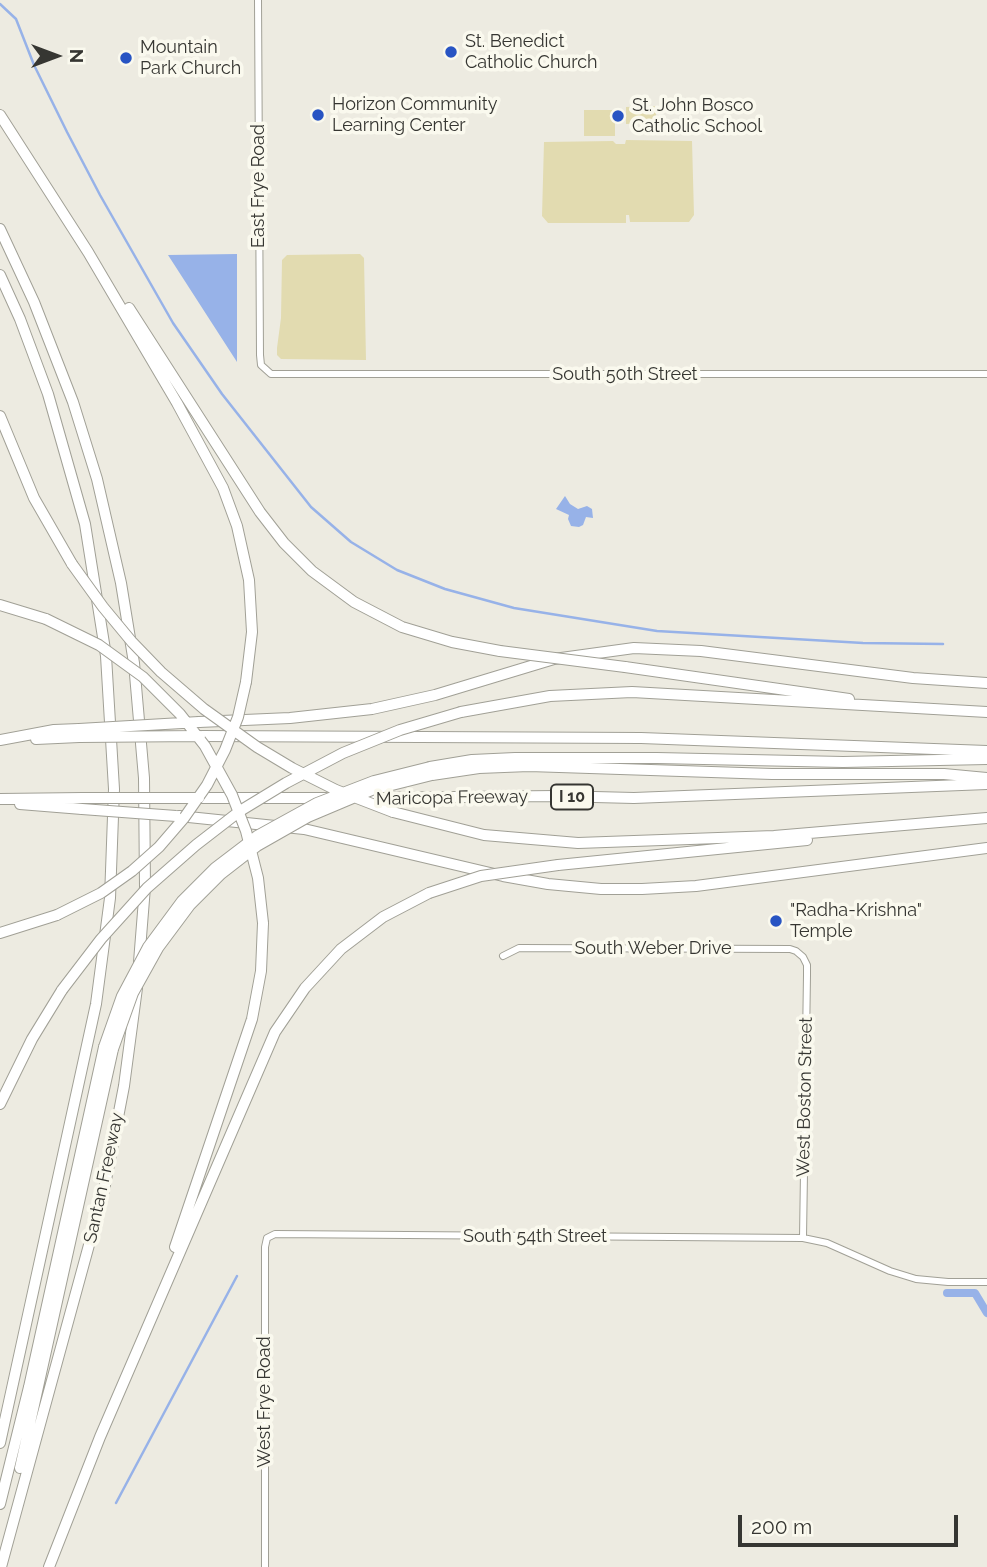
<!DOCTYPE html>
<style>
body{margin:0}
#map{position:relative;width:987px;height:1567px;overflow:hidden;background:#edebe1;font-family:Raleway,sans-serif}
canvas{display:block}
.north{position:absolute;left:21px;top:21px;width:70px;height:70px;-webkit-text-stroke:5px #faf9ee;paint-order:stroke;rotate:90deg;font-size:19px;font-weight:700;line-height:28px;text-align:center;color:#363632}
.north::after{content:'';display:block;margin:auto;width:24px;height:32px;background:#363632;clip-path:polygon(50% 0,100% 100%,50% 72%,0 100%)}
.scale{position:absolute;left:738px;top:1515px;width:220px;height:32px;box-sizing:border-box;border:4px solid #363632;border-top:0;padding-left:9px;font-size:21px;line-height:24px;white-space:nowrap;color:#363632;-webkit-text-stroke:5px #faf9ee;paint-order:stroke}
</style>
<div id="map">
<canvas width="987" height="1567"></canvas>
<div class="north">N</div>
<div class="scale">200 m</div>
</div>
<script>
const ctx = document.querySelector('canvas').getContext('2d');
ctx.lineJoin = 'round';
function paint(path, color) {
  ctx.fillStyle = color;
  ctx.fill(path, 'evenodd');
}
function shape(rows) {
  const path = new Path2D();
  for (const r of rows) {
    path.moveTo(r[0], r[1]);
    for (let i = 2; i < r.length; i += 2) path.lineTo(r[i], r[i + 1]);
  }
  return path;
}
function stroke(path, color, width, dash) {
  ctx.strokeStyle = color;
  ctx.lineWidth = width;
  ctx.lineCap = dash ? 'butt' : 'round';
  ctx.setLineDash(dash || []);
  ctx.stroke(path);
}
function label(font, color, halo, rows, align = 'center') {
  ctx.font = font + ' Raleway,sans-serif';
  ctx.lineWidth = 7;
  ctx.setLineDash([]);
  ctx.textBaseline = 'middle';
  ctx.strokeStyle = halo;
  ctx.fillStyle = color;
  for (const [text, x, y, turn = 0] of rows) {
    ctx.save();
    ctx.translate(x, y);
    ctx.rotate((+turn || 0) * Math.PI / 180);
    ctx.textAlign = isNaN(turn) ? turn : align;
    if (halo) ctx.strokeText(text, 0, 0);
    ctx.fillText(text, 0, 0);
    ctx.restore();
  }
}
const green = shape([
 [656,106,656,123,626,124,626,107],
 [584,110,615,110,615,136,584,136],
 [626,140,692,141,694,215,689,222,630,222,629,215,626,215,626,223,548,223,542,216,544,142,613,141,616,144,625,144],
 [360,254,364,258,366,360,281,359,277,355,277,348,281,318,282,260,287,255]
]);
const water = shape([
 [237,254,237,362,168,255],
 [565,496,570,504,578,509,587,506,592,509,593,518,586,517,583,525,579,527,571,526,568,519,569,515,556,509]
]);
const stream = shape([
 [0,4,16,19,34,65,67,132,100,195,173,323,222,394,311,507,351,542,397,570,445,589,514,608,657,631,863,643,943,644],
 [116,1503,237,1276]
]);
const canal = shape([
 [947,1293,975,1293,987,1313]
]);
const minor = shape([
 [258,0,260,355,261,365,271,374,987,374],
 [503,956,519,948,790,949,796,951,803,957,807,965,807,975,803,1238],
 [265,1567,265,1247,267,1238,275,1234,803,1238,827,1243,890,1271,916,1279,948,1282,987,1282]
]);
const motorway = shape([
 [0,115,88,252,177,403,223,488,237,526,249,580,252,632,246,682],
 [0,229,34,302,73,402,97,479,121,583,134,663,144,778,145,887,139,962],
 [0,275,20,319,48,394,85,524,106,656,114,789,110,898,96,1004,0,1443],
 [129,308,260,512,284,543,312,571,354,602,402,627,452,642,500,651],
 [0,416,34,498,72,564],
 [0,605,46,619],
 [625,667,849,699],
 [461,712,550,696,632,692,987,712],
 [199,722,290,718,372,709,435,695,554,659,634,648,701,651,913,678,987,683],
 [200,736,641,738,987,751],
 [36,739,79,737],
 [0,740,54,730,79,729],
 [430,767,472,760,515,758,657,758,843,762,987,759],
 [432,775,479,768,529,766,772,774,944,774,987,778],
 [199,798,326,798],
 [359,798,555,796,634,798,987,784],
 [0,799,83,798],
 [20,804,82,809],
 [393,812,484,835,578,843,774,836,987,818],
 [179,816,304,829,503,876,548,884,601,889,642,889,696,886,987,848],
 [558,865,807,840],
 [0,933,57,915],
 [0,1104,32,1039,62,990],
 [175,1247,252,1019,261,971,263,923],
 [20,1468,113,1049],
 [0,1504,29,1387,104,1047],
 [1,1567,104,1190,124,1086,137,988],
 [49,1567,100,1437,275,1032,305,988,341,949,383,917,429,893]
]);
const motorwayBridge = shape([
 [72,564,103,607,132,642,161,672,204,709,257,747,292,768,336,790,393,812],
 [46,619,99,645,143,677,180,714,205,746,232,795,246,831,258,878,263,923],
 [500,651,625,667],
 [79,729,199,722],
 [79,737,200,736],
 [83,798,199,798],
 [82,809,176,816],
 [429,893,481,876,558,865],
 [57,915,101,893,132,871,159,847,184,818,207,785,225,750,238,717,246,682],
 [62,990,101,939,147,888,196,845,240,811,286,783,343,753,400,730,461,712],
 [104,1047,122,996,148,947,182,901,215,868,257,836,317,803,374,781,430,767],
 [113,1049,133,993,158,948,190,905,221,874,257,846,308,817,372,790,432,775]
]);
const markers = [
 [451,52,7,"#2854c3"],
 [126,58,7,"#2854c3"],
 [318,115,7,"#2854c3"],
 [618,116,7,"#2854c3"],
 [776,921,7,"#2854c3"]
];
const shields = [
 [572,797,42]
];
const shieldNames = [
 ["I 10",572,797]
];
const poiNames = [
 ["St. Benedict",465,42],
 ["Catholic Church",465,63],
 ["Mountain",140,48],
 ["Park Church",140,69],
 ["Horizon Community",332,105],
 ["Learning Center",332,126],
 ["St. John Bosco",632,106],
 ["Catholic School",632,127],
 ["\"Radha-Krishna\"",790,911],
 ["Temple",790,932]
];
const streetNames = [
 ["East Frye Road",259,186,-90],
 ["South 50th Street",625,375],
 ["Maricopa Freeway",452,798,-1],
 ["South Weber Drive",653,949],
 ["West Boston Street",805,1097,-89],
 ["Santan Freeway",104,1178,-78],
 ["South 54th Street",535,1237],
 ["West Frye Road",265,1402,-90]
];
paint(green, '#e2dbb0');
paint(water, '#97b2e8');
stroke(stream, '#97b2e8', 2.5);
stroke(canal, '#97b2e8', 8);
stroke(minor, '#a1a096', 8);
stroke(motorway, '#a1a096', 12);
stroke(minor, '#fff', 6);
stroke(motorway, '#fff', 10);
stroke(motorwayBridge, '#a1a096', 12, []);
stroke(motorwayBridge, '#fff', 10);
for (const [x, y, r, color] of markers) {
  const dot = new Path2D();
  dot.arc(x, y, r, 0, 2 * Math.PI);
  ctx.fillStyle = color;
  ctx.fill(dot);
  stroke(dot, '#faf9ee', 2.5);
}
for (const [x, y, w] of shields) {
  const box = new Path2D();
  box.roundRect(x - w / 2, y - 12.5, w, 25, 5);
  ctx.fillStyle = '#faf9ee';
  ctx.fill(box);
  stroke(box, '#363632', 2);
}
label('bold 16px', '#363632', null, shieldNames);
label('18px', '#363632', '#faf9ee', poiNames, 'left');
label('18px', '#363632', '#faf9ee', streetNames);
</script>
